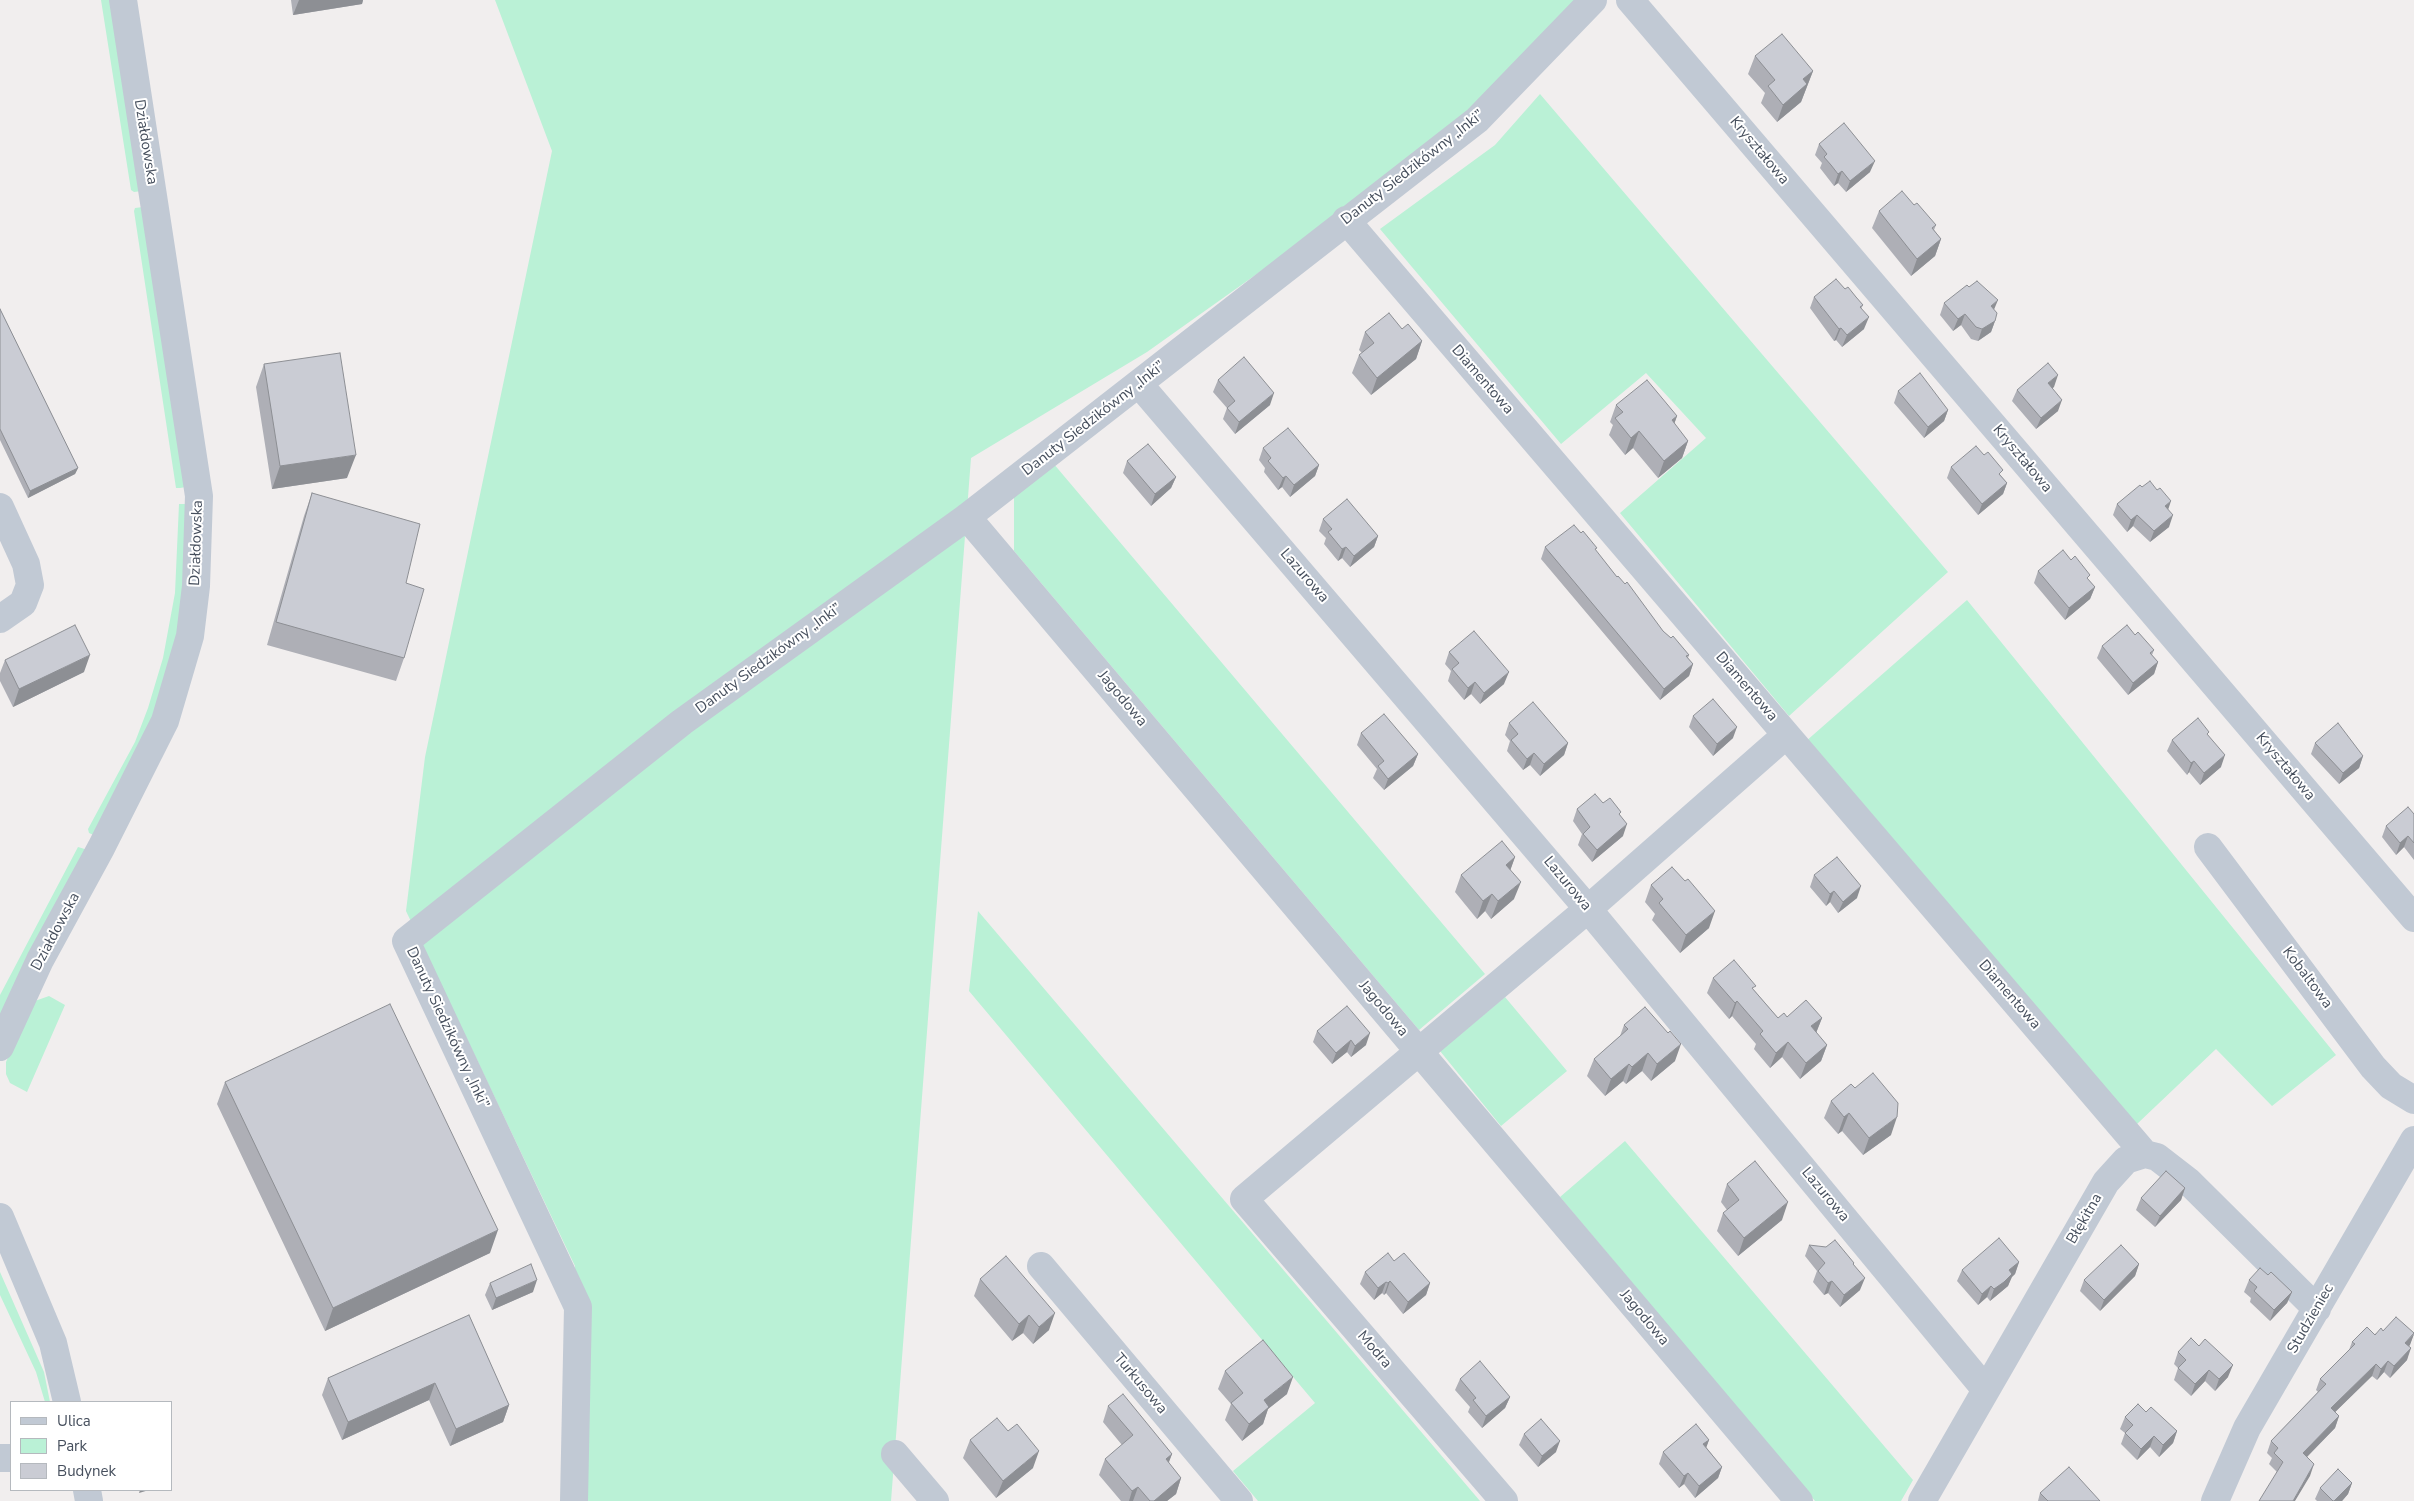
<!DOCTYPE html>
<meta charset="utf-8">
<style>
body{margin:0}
#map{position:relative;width:2414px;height:1501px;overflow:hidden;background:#f1eeee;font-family:"Nunito Sans",sans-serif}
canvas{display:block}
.legend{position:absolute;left:10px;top:1401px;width:162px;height:90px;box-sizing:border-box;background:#fff;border:1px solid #b5b9be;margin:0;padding:6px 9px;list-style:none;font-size:15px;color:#464f5d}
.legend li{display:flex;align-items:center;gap:10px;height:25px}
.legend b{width:25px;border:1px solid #b5b9be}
</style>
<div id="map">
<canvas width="2414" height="1501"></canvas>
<ul class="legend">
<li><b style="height:6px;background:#c1c9d4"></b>Ulica</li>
<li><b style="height:14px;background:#baf1d6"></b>Park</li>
<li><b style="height:14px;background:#caccd4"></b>Budynek</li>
</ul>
</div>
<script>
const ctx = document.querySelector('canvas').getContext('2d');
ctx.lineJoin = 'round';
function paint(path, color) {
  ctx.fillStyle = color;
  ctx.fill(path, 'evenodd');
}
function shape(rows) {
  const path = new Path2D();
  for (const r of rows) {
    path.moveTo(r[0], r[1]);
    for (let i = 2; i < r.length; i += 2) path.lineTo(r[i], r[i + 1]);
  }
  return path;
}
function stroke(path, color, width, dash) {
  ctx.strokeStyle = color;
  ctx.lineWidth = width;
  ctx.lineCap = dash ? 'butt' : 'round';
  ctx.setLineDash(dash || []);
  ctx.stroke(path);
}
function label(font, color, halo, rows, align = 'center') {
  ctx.font = font + ' "Nunito Sans",sans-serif';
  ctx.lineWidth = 4;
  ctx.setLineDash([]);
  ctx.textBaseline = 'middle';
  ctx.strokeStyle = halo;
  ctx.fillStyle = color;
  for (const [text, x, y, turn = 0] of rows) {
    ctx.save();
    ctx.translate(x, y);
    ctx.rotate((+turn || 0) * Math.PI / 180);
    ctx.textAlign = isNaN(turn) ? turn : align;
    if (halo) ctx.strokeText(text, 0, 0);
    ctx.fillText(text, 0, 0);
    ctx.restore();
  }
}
const green = shape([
 [101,0,111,0,142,191,134,192,131,190],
 [495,0,1577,0,1444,134,1340,215,1147,352,971,458,891,1501,567,1501,575,1266,406,911,425,757,552,151],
 [1540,94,1948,572,1789,716,1620,513,1706,438,1646,373,1561,444,1380,229,1495,145],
 [143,207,186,487,180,488,176,488,134,211,135,208],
 [1053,463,1485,974,1419,1030,1014,551,1014,493],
 [179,504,187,504,189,527,178,638,163,696,96,836,89,833,88,829,135,742,148,708,163,658,175,593],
 [1967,600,2336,1055,2272,1106,2216,1049,2137,1124,1805,742],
 [78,847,88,850,0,1016,0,995],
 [978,911,1480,1501,1258,1501,1233,1471,1315,1403,969,991],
 [49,996,65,1005,27,1092,10,1083,6,1074,6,1062,32,1002],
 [1505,997,1567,1071,1501,1126,1440,1051],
 [1625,1141,1913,1480,1901,1501,1815,1501,1560,1197],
 [0,1272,44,1372,50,1402,45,1402,36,1372,0,1295]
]);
const minor = shape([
 [1630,0,2414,918],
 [1346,220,2145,1154],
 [1139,384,1588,909,1986,1390],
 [0,507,26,564,30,585,23,603,0,619],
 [967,517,1799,1501],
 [2208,847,2373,1067,2391,1086,2414,1100],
 [0,1047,40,960,101,848,165,721,190,636,196,586,199,496,123,0],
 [0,1217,53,1343,67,1402],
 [1041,1266,1239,1501],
 [895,1454,935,1501],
 [0,1458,11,1458],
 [87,1490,89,1501],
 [574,1501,578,1307,406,941,682,722,967,517,1477,120,1593,0],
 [1504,1501,1244,1199,1588,909,1786,735],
 [1922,1501,2106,1182,2126,1160,2145,1154,2157,1157,2188,1181,2317,1309],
 [2215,1501,2247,1428,2414,1140]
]);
const wall = shape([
 [291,0,363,0,362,4,293,15],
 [1755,56,1813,71,1801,102,1777,122,1761,103,1765,93,1748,74],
 [1819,144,1870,172,1846,192,1838,183,1834,186,1820,168,1822,163,1815,155],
 [1914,205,1936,225,1934,230,1941,239,1935,256,1911,276,1872,228,1879,211],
 [1969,287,1994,309,1995,321,1991,332,1978,341,1971,339,1961,325,1953,331,1940,315,1944,303],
 [1845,289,1863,305,1861,309,1864,329,1842,347,1836,340,1834,341,1810,308,1814,297],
 [0,309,78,468,75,474,28,498,0,440],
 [1402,329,1422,341,1416,359,1371,395,1352,373,1359,355,1362,353,1359,350,1365,332],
 [264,364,347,478,272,489,256,387],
 [1218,380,1270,405,1235,434,1223,419,1227,408,1213,392],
 [2054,387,2052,388,2058,411,2036,429,2012,401,2017,390],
 [1898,391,1948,410,1944,421,1924,438,1894,403],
 [1616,405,1677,416,1674,424,1688,441,1682,458,1658,478,1633,448,1625,455,1609,435,1613,425,1610,422],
 [1263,448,1319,465,1315,476,1290,497,1282,487,1278,490,1264,472,1265,468,1259,460],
 [1984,455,2007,483,2003,494,1978,515,1947,478,1951,467],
 [1127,461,1176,477,1171,488,1151,506,1123,473],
 [2142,487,2168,510,2169,527,2150,542,2133,526,2127,532,2113,515,2117,504],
 [312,493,406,583,404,658,396,681,267,645,304,516],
 [1323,519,1378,536,1374,547,1350,567,1342,558,1338,561,1324,544,1326,538,1319,531],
 [1545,547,1596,551,1617,577,1663,631,1689,655,1688,658,1693,664,1689,676,1660,700,1541,559],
 [2071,560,2095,587,2090,599,2065,620,2034,583,2038,571],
 [2135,635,2154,650,2152,655,2158,662,2154,674,2128,695,2097,658,2102,646],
 [1449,652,1504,684,1480,704,1471,694,1464,700,1448,681,1451,671,1445,664],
 [5,660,84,672,13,707,0,681,0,673],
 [1693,716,1733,738,1713,756,1689,727],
 [1509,723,1568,743,1564,755,1540,776,1530,765,1523,770,1507,751,1510,741,1505,735],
 [1361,733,1418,754,1413,766,1384,790,1373,778,1377,769,1357,745],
 [2208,735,2221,767,2200,785,2189,772,2187,775,2167,751,2172,740],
 [2315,743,2363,756,2359,768,2339,784,2311,754],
 [1603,803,1620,815,1623,836,1592,862,1578,845,1582,834,1573,821,1577,809],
 [2414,814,2414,860,2404,847,2396,855,2382,837,2386,826],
 [1515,857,1510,870,1514,899,1491,919,1485,911,1477,919,1455,892,1461,875],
 [1814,875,1857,898,1838,913,1830,902,1826,906,1810,887],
 [1685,881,1709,928,1680,953,1652,920,1655,914,1645,902,1651,885],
 [1713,978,1754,990,1778,1018,1787,1017,1822,1018,1816,1033,1827,1045,1821,1061,1800,1079,1782,1057,1770,1068,1754,1049,1756,1044,1732,1016,1729,1019,1707,993],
 [1624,1025,1675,1061,1651,1081,1642,1071,1626,1084,1623,1081,1605,1096,1587,1076,1594,1059,1620,1036],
 [1317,1031,1366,1045,1351,1057,1347,1052,1332,1064,1313,1042],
 [225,1082,490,1253,325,1331,217,1104],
 [1831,1101,1891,1135,1863,1155,1842,1131,1838,1134,1824,1118],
 [1727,1184,1782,1220,1738,1256,1717,1231,1723,1213,1727,1210,1721,1202],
 [2185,1188,2181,1200,2155,1227,2136,1210,2141,1198],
 [1809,1245,1853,1265,1860,1290,1840,1307,1828,1293,1824,1295,1813,1282,1817,1271,1805,1256],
 [1394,1261,1430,1283,1426,1295,1403,1314,1386,1293,1384,1295,1382,1293,1374,1300,1360,1284,1365,1272],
 [2019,1262,2015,1274,2011,1277,2008,1286,1990,1301,1987,1297,1978,1305,1957,1281,1962,1270],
 [2139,1264,2135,1276,2100,1311,2080,1291,2084,1280],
 [2268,1275,2292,1292,2287,1303,2270,1321,2250,1302,2251,1298,2244,1292,2249,1280],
 [980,1279,1049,1330,1033,1344,1023,1333,1012,1341,974,1296],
 [490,1283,533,1292,492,1310,485,1295],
 [469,1315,509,1405,503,1422,450,1446,429,1400,342,1440,322,1395,328,1378],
 [2383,1331,2414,1334,2409,1346,2407,1360,2390,1378,2384,1372,2377,1380,2372,1376,2335,1412,2339,1416,2335,1428,2307,1457,2310,1476,2277,1472,2269,1464,2272,1458,2267,1453,2271,1441,2318,1392,2316,1390,2320,1379,2349,1350,2352,1342],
 [2178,1352,2228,1377,2215,1391,2205,1381,2191,1396,2174,1380,2178,1368,2174,1364],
 [1225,1371,1287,1394,1268,1409,1263,1424,1242,1441,1225,1420,1231,1404,1218,1389],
 [1460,1379,1510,1397,1505,1408,1482,1428,1468,1412,1470,1407,1455,1390],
 [1108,1406,1172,1454,1168,1463,1181,1478,1176,1494,1167,1501,1121,1501,1099,1475,1105,1459,1122,1445,1103,1422],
 [2146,1412,2177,1431,2173,1443,2159,1457,2150,1447,2137,1460,2121,1444,2125,1433,2120,1429,2125,1417],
 [1524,1434,1556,1452,1538,1467,1519,1445],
 [970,1440,1033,1468,996,1498,963,1458],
 [1709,1440,1706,1447,1722,1467,1718,1478,1695,1498,1684,1484,1679,1488,1659,1464,1663,1452],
 [2352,1483,2348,1494,2342,1501,2317,1501,2315,1499,2320,1488],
 [2040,1493,2100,1501,2038,1501]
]);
const shadedWall = shape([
 [299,0,363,0,362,4,293,15],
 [1813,71,1801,102,1777,122,1783,105,1803,79],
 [1875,161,1870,172,1846,192,1850,181],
 [1842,171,1838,183,1834,186,1838,174],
 [1941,239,1935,256,1911,276,1917,259],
 [1998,300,1993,312,1991,306],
 [1965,314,1961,325,1953,331,1958,319],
 [1869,317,1864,329,1842,347,1847,335],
 [1995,321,1991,332,1978,341,1982,329],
 [1841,328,1836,340,1834,341,1839,329],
 [1422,341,1416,359,1371,395,1377,378],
 [2058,375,2054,387,2044,395,2048,383],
 [1274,393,1270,405,1235,434,1239,422],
 [2062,400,2058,411,2036,429,2041,418],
 [1948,410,1944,421,1924,438,1928,427],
 [1677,416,1671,433,1672,420],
 [1639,431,1633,448,1625,455,1631,438],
 [1688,441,1682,458,1658,478,1664,461],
 [356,455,347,478,272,489,280,466],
 [1319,465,1315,476,1290,497,1294,485],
 [78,468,75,474,28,498,30,491],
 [1286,476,1282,487,1278,490,1283,478],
 [1176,477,1171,488,1151,506,1155,494],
 [2007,483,2003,494,1978,515,1982,504],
 [2171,501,2167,513,2165,506],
 [2137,515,2133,526,2127,532,2131,520],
 [2173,515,2169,527,2150,542,2154,531],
 [1378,536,1374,547,1350,567,1354,556],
 [1346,547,1342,558,1338,561,1342,549],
 [2095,587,2090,599,2065,620,2069,608],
 [90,655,84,672,13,707,19,689],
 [2158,662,2154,674,2128,695,2133,683],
 [1693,664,1689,676,1660,700,1664,689],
 [1509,672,1504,684,1480,704,1484,693],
 [1475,682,1471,694,1464,700,1468,688],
 [1737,727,1733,738,1713,756,1717,744],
 [1568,743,1564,755,1540,776,1544,764],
 [1534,753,1530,765,1523,770,1527,759],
 [1418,754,1413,766,1384,790,1388,779],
 [2225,755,2221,767,2200,785,2204,773],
 [2363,756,2359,768,2339,784,2343,773],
 [2194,761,2189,772,2187,775,2191,763],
 [1627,824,1623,836,1592,862,1597,850],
 [2408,836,2404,847,2396,855,2400,843],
 [1515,857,1509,874,1506,865],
 [1521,882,1514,899,1491,919,1498,901],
 [1861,886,1857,898,1838,913,1843,902],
 [1834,891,1830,902,1826,906,1830,894],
 [1492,894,1485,911,1477,919,1483,901],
 [1715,911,1709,928,1680,953,1686,935],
 [1737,1001,1732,1016,1729,1019,1735,1003],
 [1822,1018,1816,1033,1811,1026],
 [1370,1033,1366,1045,1351,1057,1355,1046],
 [1351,1040,1347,1052,1332,1064,1336,1053],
 [1788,1042,1782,1057,1770,1068,1776,1053],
 [1681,1044,1675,1061,1651,1081,1657,1064],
 [1827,1045,1821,1061,1800,1079,1806,1063],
 [1648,1053,1642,1071,1626,1084,1632,1067],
 [1629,1064,1623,1081,1605,1096,1611,1079],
 [1849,1113,1842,1131,1838,1134,1844,1117],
 [1897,1117,1891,1135,1863,1155,1869,1138],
 [2185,1188,2181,1200,2155,1227,2160,1216],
 [1788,1202,1782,1220,1738,1256,1744,1238],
 [498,1230,490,1253,325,1331,333,1308],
 [2019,1262,2015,1274,2012,1277,2008,1286,1990,1301,1994,1289,2009,1270],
 [2139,1264,2135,1276,2100,1311,2104,1300],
 [1865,1278,1860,1290,1840,1307,1844,1295],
 [537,1280,533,1292,492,1310,496,1298],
 [1390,1281,1386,1293,1384,1295,1388,1283],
 [1832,1281,1828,1293,1824,1295,1828,1283],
 [1386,1282,1382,1293,1374,1300,1378,1288],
 [1430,1283,1426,1295,1403,1314,1408,1302],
 [1991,1286,1987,1297,1978,1305,1982,1294],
 [2292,1292,2287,1303,2270,1321,2274,1310],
 [1055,1313,1049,1330,1033,1344,1039,1327],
 [1029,1315,1023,1333,1012,1341,1019,1324],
 [2414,1334,2410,1345,2401,1355,2405,1343],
 [2411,1348,2407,1360,2390,1378,2394,1366],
 [2388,1361,2384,1372,2377,1380,2381,1369],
 [2376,1364,2372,1376,2327,1420,2331,1408],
 [2233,1365,2228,1377,2215,1391,2219,1379],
 [2209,1370,2205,1381,2191,1396,2195,1384],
 [1293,1377,1287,1394,1268,1409,1263,1424,1242,1441,1249,1424,1264,1400],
 [435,1383,429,1400,342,1440,348,1422],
 [1510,1397,1505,1408,1482,1428,1486,1416],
 [509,1405,503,1422,450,1446,456,1429],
 [2339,1416,2335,1428,2299,1465,2303,1453],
 [2177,1431,2173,1443,2159,1457,2163,1445],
 [2154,1436,2150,1447,2137,1460,2141,1449],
 [1709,1440,1705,1451,1703,1444],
 [1560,1441,1556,1452,1538,1467,1542,1456],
 [1039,1451,1033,1468,996,1498,1003,1481],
 [1172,1454,1166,1470,1166,1459],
 [2314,1464,2310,1476,2295,1501,2293,1501],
 [1722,1467,1718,1478,1695,1498,1699,1486],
 [1688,1473,1684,1484,1679,1488,1684,1476],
 [1181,1478,1176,1494,1167,1501,1154,1501],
 [2352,1483,2348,1494,2342,1501,2334,1501],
 [1138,1487,1133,1501,1129,1501,1132,1491],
 [140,1490,149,1490,139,1493]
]);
const building = shape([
 [1782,34,1813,71,1803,79,1807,84,1783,105,1768,86,1775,80,1755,56,1782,34],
 [1844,123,1875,161,1850,181,1842,171,1838,174,1831,165,1824,157,1827,154,1819,144,1844,123],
 [1902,191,1914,205,1917,203,1936,225,1932,228,1941,239,1917,259,1879,211,1902,191],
 [1836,279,1845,289,1848,287,1856,297,1863,305,1860,307,1869,317,1847,335,1841,328,1839,329,1814,297,1836,279],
 [1977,281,1998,300,1991,306,1997,313,1995,321,1982,329,1976,327,1965,314,1958,319,1944,303,1967,285,1969,287,1977,281],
 [0,309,78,468,30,491,0,429,0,309],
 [1389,313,1402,329,1408,324,1422,341,1377,378,1359,355,1374,343,1365,332,1389,313],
 [340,353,356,455,280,466,264,364,340,353],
 [1244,357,1274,393,1239,422,1227,408,1235,401,1218,380,1244,357],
 [2048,363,2058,375,2048,383,2062,400,2041,418,2017,390,2048,363],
 [1920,373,1948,410,1928,427,1898,391,1920,373],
 [1647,380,1677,416,1672,420,1688,441,1664,461,1639,431,1631,438,1615,418,1623,412,1616,405,1647,380],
 [1288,428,1319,465,1294,485,1286,476,1283,478,1268,461,1271,458,1263,448,1288,428],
 [1148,444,1176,477,1155,494,1127,461,1148,444],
 [1976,446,1984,455,1988,452,2003,470,1999,474,2007,483,1982,504,1951,467,1976,446],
 [2150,481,2157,490,2160,488,2171,501,2165,506,2173,515,2154,531,2137,515,2131,520,2117,504,2140,485,2142,487,2150,481],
 [312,493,420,524,406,583,424,589,404,658,276,622,312,493],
 [1347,499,1378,536,1354,556,1346,547,1342,549,1328,532,1332,529,1323,519,1347,499],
 [1574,525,1581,533,1583,531,1597,548,1595,549,1617,577,1618,576,1625,584,1627,582,1663,631,1671,638,1673,636,1689,655,1686,656,1693,664,1664,689,1545,547,1574,525],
 [2063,550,2071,560,2075,556,2090,575,2087,578,2095,587,2069,608,2038,571,2063,550],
 [75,625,90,655,19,689,5,660,75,625],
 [2127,625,2135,635,2138,632,2154,650,2150,653,2158,662,2133,683,2102,646,2127,625],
 [1474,631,1509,672,1484,693,1475,682,1468,688,1452,669,1459,663,1449,652,1474,631],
 [1713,699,1737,727,1717,744,1693,716,1713,699],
 [1533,702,1568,743,1544,764,1534,753,1527,759,1511,740,1518,734,1509,723,1533,702],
 [1384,714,1418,754,1388,779,1378,766,1384,761,1361,733,1384,714],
 [2198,718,2209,732,2207,734,2225,755,2204,773,2194,761,2191,763,2172,740,2198,718],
 [2338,723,2363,756,2343,773,2315,743,2338,723],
 [1595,794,1603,803,1610,798,1621,812,1619,814,1627,824,1597,850,1583,834,1590,827,1577,809,1595,794],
 [2408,807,2414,814,2414,843,2408,836,2400,843,2386,826,2408,807],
 [1502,841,1515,857,1506,865,1521,882,1498,901,1492,894,1483,901,1461,875,1502,841],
 [1837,857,1861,886,1843,902,1834,891,1830,894,1814,875,1837,857],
 [1672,867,1685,881,1688,879,1715,911,1686,935,1659,903,1663,899,1651,885,1672,867],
 [1734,960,1756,986,1752,988,1778,1018,1784,1013,1787,1017,1806,1000,1822,1018,1811,1026,1827,1045,1806,1063,1788,1042,1776,1053,1760,1034,1763,1031,1737,1001,1735,1003,1713,978,1734,960],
 [390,1004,498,1230,333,1308,225,1082,390,1004],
 [1347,1006,1370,1033,1355,1046,1351,1040,1336,1053,1317,1031,1347,1006],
 [1645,1007,1668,1033,1670,1031,1681,1044,1657,1064,1648,1053,1632,1067,1629,1064,1611,1079,1594,1059,1628,1029,1624,1025,1645,1007],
 [1873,1073,1898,1103,1897,1117,1869,1138,1849,1113,1844,1117,1831,1101,1851,1084,1855,1088,1873,1073],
 [1755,1161,1788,1202,1744,1238,1723,1213,1739,1200,1727,1184,1755,1161],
 [2166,1171,2185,1188,2160,1216,2141,1198,2166,1171],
 [1999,1238,2019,1262,2009,1270,2012,1274,2004,1282,1994,1289,1991,1286,1982,1294,1962,1270,1999,1238],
 [1835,1240,1854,1263,1853,1264,1865,1278,1844,1295,1832,1281,1828,1283,1818,1271,1825,1263,1809,1245,1826,1247,1835,1240],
 [2121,1245,2139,1264,2104,1300,2084,1280,2121,1245],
 [1388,1253,1394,1261,1404,1253,1430,1283,1408,1302,1390,1281,1388,1283,1386,1282,1378,1288,1365,1272,1388,1253],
 [1006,1256,1055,1313,1039,1327,1029,1315,1019,1324,980,1279,1006,1256],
 [531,1264,537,1280,496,1298,490,1283,531,1264],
 [2260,1268,2268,1275,2271,1272,2292,1292,2274,1310,2254,1291,2257,1287,2249,1280,2260,1268],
 [469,1315,509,1405,456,1429,435,1383,348,1422,328,1378,469,1315],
 [2396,1317,2414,1333,2405,1343,2411,1348,2394,1366,2388,1361,2381,1369,2376,1364,2331,1408,2339,1416,2303,1453,2314,1464,2293,1501,2259,1501,2283,1462,2274,1453,2278,1448,2271,1441,2326,1384,2320,1379,2355,1344,2352,1342,2367,1327,2375,1335,2381,1328,2383,1331,2396,1317],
 [2191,1338,2199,1346,2205,1339,2233,1365,2219,1379,2209,1370,2195,1384,2178,1368,2186,1360,2178,1352,2191,1338],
 [1263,1340,1293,1377,1264,1400,1269,1407,1249,1424,1231,1403,1243,1393,1225,1371,1263,1340],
 [1480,1361,1510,1397,1486,1416,1473,1400,1476,1398,1460,1379,1480,1361],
 [1123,1394,1172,1454,1166,1459,1181,1478,1154,1501,1150,1501,1138,1487,1132,1491,1105,1459,1133,1435,1108,1406,1123,1394],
 [2138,1404,2146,1412,2151,1407,2177,1431,2163,1445,2154,1436,2141,1449,2125,1433,2133,1425,2125,1417,2138,1404],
 [997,1418,1008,1431,1017,1424,1039,1451,1003,1481,970,1440,997,1418],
 [1541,1419,1560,1441,1542,1456,1524,1434,1541,1419],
 [1696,1424,1709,1440,1703,1444,1722,1467,1699,1486,1688,1473,1684,1476,1663,1452,1696,1424],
 [2069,1467,2100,1501,2048,1501,2040,1493,2069,1467],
 [2338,1469,2352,1483,2334,1501,2333,1501,2320,1488,2338,1469]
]);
const streetNames = [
 ["Działdowska",145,142,81],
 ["Kryształowa",1759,151,50],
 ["Danuty Siedzikówny „Inki”",1413,168,-38],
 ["Diamentowa",1482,380,49],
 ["Danuty Siedzikówny „Inki”",1094,419,-38],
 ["Kryształowa",2022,459,50],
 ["Działdowska",197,543,-88],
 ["Lazurowa",1304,576,49],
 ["Danuty Siedzikówny „Inki”",769,659,-36],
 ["Diamentowa",1746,687,49],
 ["Jagodowa",1122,699,50],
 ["Kryształowa",2285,767,50],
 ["Lazurowa",1567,884,50],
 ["Działdowska",56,932,-62],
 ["Kobaltowa",2307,978,53],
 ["Diamentowa",2009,995,49],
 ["Jagodowa",1383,1009,50],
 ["Danuty Siedzikówny „Inki”",447,1028,65],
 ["Lazurowa",1825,1195,50],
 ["Błękitna",2085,1219,-60],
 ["Jagodowa",1644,1318,50],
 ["Studzieniec",2311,1319,-60],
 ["Modra",1374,1350,49],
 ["Turkusowa",1140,1384,50]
];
paint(green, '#baf1d6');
stroke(minor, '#c1c9d4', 28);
paint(wall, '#aeafb6');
paint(shadedWall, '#8d8f94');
paint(building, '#caccd4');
stroke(building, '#8d8f94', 1);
label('15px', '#464f5d', '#fff', streetNames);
</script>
